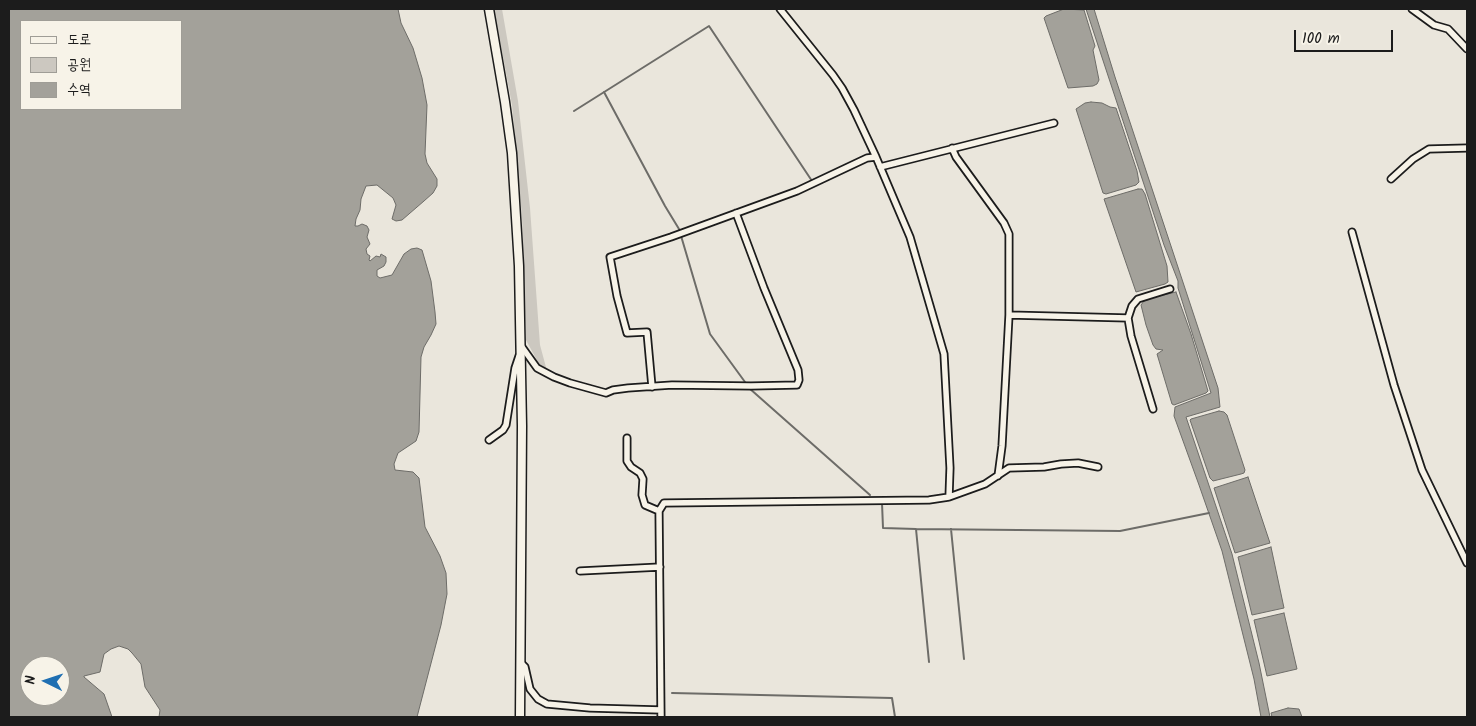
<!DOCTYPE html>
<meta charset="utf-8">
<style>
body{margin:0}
#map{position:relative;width:1476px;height:726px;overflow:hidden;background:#eae6dc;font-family:Kalam,"Poor Story",sans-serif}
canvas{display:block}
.frame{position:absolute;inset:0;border:10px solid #1c1c1c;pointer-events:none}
.legend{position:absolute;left:20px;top:20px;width:162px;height:90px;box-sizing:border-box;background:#f7f3e8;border:1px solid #9f9d96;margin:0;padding:6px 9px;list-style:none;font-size:15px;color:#1c1c1c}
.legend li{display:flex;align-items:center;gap:10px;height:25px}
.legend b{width:25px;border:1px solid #9f9d96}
.north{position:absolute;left:20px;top:656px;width:50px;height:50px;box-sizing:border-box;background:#f7f3e8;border:1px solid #9f9d96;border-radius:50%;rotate:274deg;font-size:14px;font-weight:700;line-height:20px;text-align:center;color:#1c1c1c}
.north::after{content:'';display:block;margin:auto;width:18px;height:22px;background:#1f6fb2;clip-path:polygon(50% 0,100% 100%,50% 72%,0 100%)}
.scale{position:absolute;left:1294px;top:30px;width:99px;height:22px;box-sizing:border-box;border:2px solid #1c1c1c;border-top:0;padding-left:6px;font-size:15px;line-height:18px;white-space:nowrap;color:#1c1c1c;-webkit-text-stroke:4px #f7f3e8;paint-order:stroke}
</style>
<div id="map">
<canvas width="1476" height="726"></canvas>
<div class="frame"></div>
<ul class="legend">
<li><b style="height:6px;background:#f7f3e8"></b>도로</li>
<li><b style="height:14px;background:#ccc8c0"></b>공원</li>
<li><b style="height:14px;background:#a3a19a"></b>수역</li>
</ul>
<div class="north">N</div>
<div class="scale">100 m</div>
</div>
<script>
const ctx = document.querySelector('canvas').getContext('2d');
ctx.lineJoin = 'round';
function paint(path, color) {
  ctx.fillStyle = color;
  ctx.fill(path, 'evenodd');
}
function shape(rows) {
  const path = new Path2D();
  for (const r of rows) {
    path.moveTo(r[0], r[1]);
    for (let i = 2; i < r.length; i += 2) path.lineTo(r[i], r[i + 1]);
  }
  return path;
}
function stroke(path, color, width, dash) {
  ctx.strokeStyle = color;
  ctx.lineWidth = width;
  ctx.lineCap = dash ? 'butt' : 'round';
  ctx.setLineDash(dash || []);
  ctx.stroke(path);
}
const green = shape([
 [494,9,502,9,518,101,530,208,540,345,547,371,539,364,526,340,522,217,512,105]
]);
const water = shape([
 [9,9,398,9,401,23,413,48,422,78,427,105,425,154,427,163,437,179,437,186,433,193,424,201,402,220,396,221,392,219,396,205,393,198,377,185,366,186,361,199,360,210,356,219,355,226,358,226,362,224,367,226,369,230,367,237,370,244,366,249,367,254,370,256,369,260,370,261,376,256,380,257,381,254,386,257,386,262,384,266,377,270,377,276,380,278,392,275,404,254,411,249,417,248,422,250,431,281,435,312,436,324,431,335,424,347,421,357,419,432,416,441,398,453,394,464,395,470,413,472,419,478,425,527,440,556,446,573,447,594,441,625,417,717,159,717,160,710,145,687,141,664,132,653,128,649,119,646,111,649,104,654,100,672,84,676,84,677,104,694,112,717,9,717,9,9],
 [21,21,181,21,181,109,21,109,21,21],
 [30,666,60,666,60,696,30,696,30,666],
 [1064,9,1084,10,1095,46,1093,50,1099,80,1097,84,1093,86,1068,88,1044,18,1046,16,1064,9],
 [1086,9,1094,9,1115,77,1218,388,1220,407,1186,417,1232,554,1259,663,1270,717,1261,717,1254,679,1222,551,1199,485,1174,416,1175,407,1211,393,1178,288,1178,281,1164,245,1086,9],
 [1091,102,1102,103,1110,107,1116,108,1137,171,1139,182,1136,185,1106,194,1103,193,1076,109,1085,103,1091,102],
 [1138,189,1142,189,1145,194,1167,266,1168,282,1165,284,1136,292,1104,199,1138,189],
 [1176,292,1191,334,1208,391,1206,393,1174,405,1172,404,1157,354,1163,350,1156,349,1153,345,1146,325,1141,305,1144,301,1155,297,1176,292],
 [1219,411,1224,412,1227,415,1245,470,1244,473,1241,474,1213,481,1210,478,1190,420,1191,419,1219,411],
 [1248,477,1270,543,1235,553,1214,488,1248,477],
 [1271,547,1284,608,1252,615,1238,557,1271,547],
 [1284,613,1297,669,1267,676,1254,620,1284,613],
 [1288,708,1299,709,1302,717,1272,717,1271,713,1288,708]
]);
const stream = shape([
 [604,92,665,206,679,229,710,334,745,382],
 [574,111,709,26,812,181],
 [749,388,870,495],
 [882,503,883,528,916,529,1120,531,1209,513],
 [916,529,929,662],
 [951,529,964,659],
 [672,693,892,698,895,717]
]);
const street = shape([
 [780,9,833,75,842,88,854,110,876,157,910,237,944,354,950,468,949,497],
 [1412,9,1434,25,1448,29,1467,49],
 [952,148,956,157,1004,223,1009,234,1009,315,1002,446,998,476],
 [880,167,1054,123],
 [1391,179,1413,159,1429,149,1467,148],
 [1352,232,1394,385,1422,470,1467,563],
 [1009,315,1128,318],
 [522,347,537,368,554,377,570,383,606,393,613,390,628,388,672,385,751,386,797,385,799,380,798,370,764,288,736,213],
 [652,387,647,332,627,333,617,296,610,257,671,237,797,191,867,158,876,157],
 [1153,409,1131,336,1128,318,1132,306,1138,299,1170,289],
 [627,438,627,461,631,467,640,473,643,479,642,495,645,505,659,511],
 [489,440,503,430,506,425,515,368,519,356],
 [580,571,660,567],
 [520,662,525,667,530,689,538,699,547,704,590,708,661,710],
 [661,717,659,511,664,503,929,500,949,497,985,484,1009,468,1044,467,1061,464,1078,463,1098,467]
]);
const secondary = shape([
 [489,9,505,102,512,153,519,266,522,426,520,717]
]);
paint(green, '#ccc8c0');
paint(water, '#a3a19a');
stroke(water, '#6d6c68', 1);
stroke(stream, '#6d6c68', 2);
stroke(street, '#1c1c1c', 9);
stroke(secondary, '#1c1c1c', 11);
stroke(street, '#f7f3e8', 5.5);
stroke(secondary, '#f7f3e8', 8);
</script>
